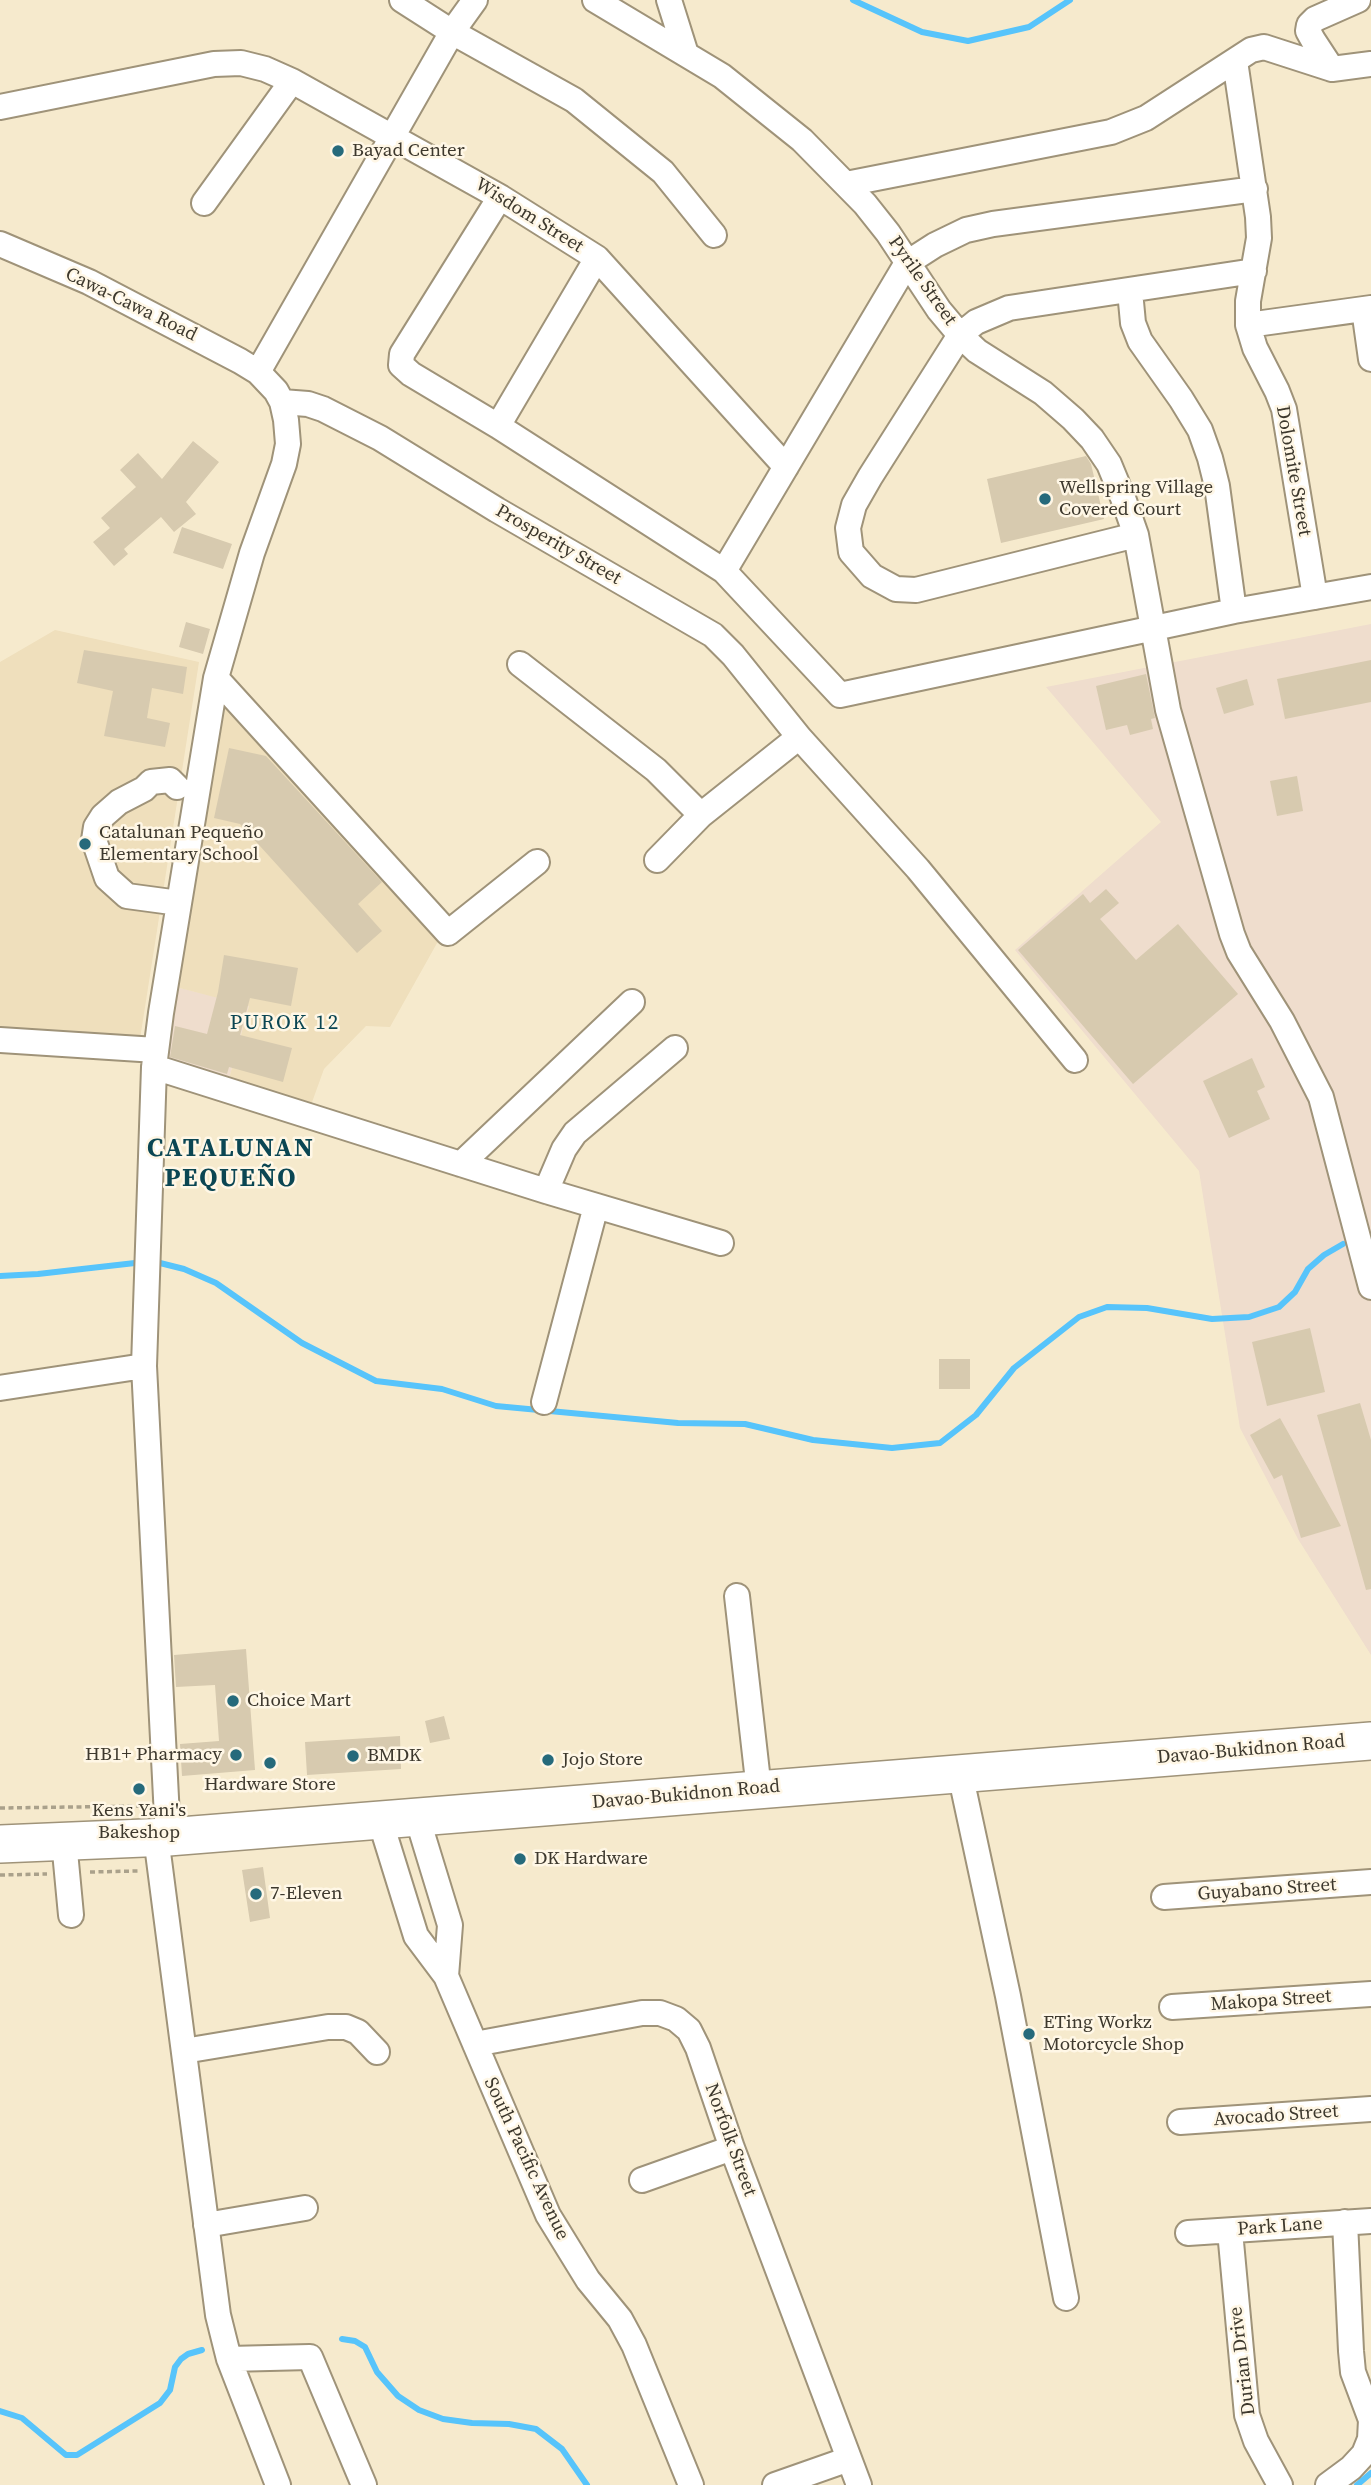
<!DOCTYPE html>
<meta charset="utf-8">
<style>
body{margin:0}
canvas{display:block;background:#f6eacd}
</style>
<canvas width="1371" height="2485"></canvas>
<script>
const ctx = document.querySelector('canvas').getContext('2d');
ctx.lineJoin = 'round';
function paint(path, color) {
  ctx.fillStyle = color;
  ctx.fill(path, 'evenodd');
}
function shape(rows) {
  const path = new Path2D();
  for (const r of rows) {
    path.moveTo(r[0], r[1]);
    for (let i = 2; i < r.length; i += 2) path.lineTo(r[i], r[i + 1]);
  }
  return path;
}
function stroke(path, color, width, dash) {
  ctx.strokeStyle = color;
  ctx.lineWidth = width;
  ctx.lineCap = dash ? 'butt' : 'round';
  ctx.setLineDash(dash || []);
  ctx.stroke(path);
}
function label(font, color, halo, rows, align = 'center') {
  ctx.font = font + ' "Source Serif 4",serif';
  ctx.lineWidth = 5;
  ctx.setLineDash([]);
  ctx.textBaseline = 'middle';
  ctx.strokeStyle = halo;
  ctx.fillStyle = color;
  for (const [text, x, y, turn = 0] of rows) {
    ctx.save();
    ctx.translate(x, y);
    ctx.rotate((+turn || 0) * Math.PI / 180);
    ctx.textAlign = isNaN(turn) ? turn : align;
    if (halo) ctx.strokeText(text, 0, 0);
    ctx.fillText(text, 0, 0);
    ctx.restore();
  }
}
const commercial = shape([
 [1371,624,1371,1655,1298,1539,1240,1428,1199,1171,1015,950,1161,822,1046,687],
 [176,987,249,1005,229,1079,164,1061]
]);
const built = shape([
 [55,630,199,662,140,1039,0,1027,0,662],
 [227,698,441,936,390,1027,366,1026,324,1069,311,1105,229,1079,249,1006,176,987]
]);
const stream = shape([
 [853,0,922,32,968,41,1029,27,1070,0],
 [160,1263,184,1269,216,1283,302,1343,376,1381,442,1389,496,1406,678,1423,745,1424,813,1440,892,1448,940,1443,976,1415,1014,1368,1079,1317,1107,1307,1147,1308,1212,1319,1249,1317,1279,1307,1295,1292,1308,1269,1324,1255,1343,1244],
 [0,1276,38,1274,135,1263],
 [342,2339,355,2341,365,2347,377,2372,398,2396,419,2410,443,2419,472,2423,509,2424,536,2429,562,2449,587,2485],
 [0,2411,22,2418,66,2455,77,2455,160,2403,170,2390,175,2367,181,2359,188,2354,202,2350],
 [1357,2485,1371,2473]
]);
const building = shape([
 [193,441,219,462,186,502,196,514,174,532,161,517,124,549,128,554,114,566,93,542,110,528,101,518,136,487,120,470,138,453,162,479],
 [1086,456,1091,464,1104,519,1001,543,987,479],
 [182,527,232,544,223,569,173,553],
 [186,622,210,629,203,654,179,647],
 [84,650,187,667,183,694,152,688,147,718,170,723,165,747,104,736,113,691,77,683],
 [1371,660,1371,702,1285,719,1277,679],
 [1146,674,1155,718,1151,719,1153,729,1130,735,1127,725,1106,730,1096,686],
 [1247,679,1254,705,1224,714,1216,688],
 [229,748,266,756,382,882,358,904,382,931,357,953,240,824,214,818],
 [1297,776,1303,811,1277,816,1270,781],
 [1106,889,1119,903,1100,919,1136,960,1178,924,1238,994,1133,1084,1018,950,1083,894,1090,903],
 [224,955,298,968,291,1006,250,998,240,1035,292,1048,283,1082,229,1067,227,1074,170,1057,175,1026,207,1034,218,992],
 [1252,1058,1265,1087,1257,1091,1270,1119,1229,1138,1203,1081],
 [1310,1328,1325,1392,1267,1406,1252,1342],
 [939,1359,970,1359,970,1389,939,1389],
 [1360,1403,1371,1440,1371,1589,1366,1590,1317,1415],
 [1280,1418,1341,1526,1301,1538,1282,1475,1274,1479,1250,1435],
 [246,1649,255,1770,182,1776,180,1744,219,1741,215,1685,176,1687,174,1655],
 [444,1716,450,1739,430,1743,425,1721],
 [400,1736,401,1769,307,1775,305,1742],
 [263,1867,270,1918,250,1922,242,1870]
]);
const path = shape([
 [0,1808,145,1806],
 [90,1872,138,1871],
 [0,1875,47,1874]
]);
const minor = shape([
 [402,0,452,32,574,100,663,172,714,235],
 [595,0,722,76,802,140,865,204,888,233,939,310,960,335,977,351,1043,393,1073,419,1092,439,1109,464,1123,498,1136,535,1168,710,1232,934,1239,952,1282,1021,1321,1097,1371,1287],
 [669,0,686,54],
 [1235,61,1258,217,1259,238,1248,301,1248,325,1255,348,1277,391,1284,409,1315,597],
 [1332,69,1313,40,1308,31,1309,25,1315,19,1358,0],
 [0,107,214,64,241,63,265,69,292,81,500,197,597,258,786,467],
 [846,184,1111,132,1146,118,1251,50,1264,47,1332,69,1371,64],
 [500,197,402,354,401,365,411,374,498,426,724,571,840,695,1234,611,1371,587],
 [204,203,292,81],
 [0,244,89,282,240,361,258,372,276,391,282,402,286,420,288,444,284,464,252,553,216,678,161,1013,154,1067,144,1366,168,1837],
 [1130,291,1133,323,1140,341,1181,399,1200,430,1210,458,1217,486,1234,611],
 [1364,309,1371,359],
 [1248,325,1371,308],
 [258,372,452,32,475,0],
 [282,402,308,404,323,409,380,438,497,510,713,635,733,655,799,737,918,869,1075,1060],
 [498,426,597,258],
 [1136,535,916,590,896,589,872,576,851,552,848,528,854,505,870,477,960,335,976,322,1009,308,1254,271],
 [724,571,907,263,935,245,966,230,993,224,1255,189],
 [520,664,656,770,701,815],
 [216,678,448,933,537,862],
 [177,787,170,780,151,782,144,789,119,802,103,816,96,827,94,840,107,878,127,896,179,903],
 [657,860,701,815,799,737],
 [0,1040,156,1050],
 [154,1067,546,1191,721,1243],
 [461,1164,632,1002],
 [546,1191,564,1149,575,1133,675,1048],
 [0,1388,144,1366],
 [544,1402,596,1206],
 [737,1596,759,1790],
 [960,1773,1008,1996,1066,2298],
 [417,1817,450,1925,446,1976],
 [380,1820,416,1936,446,1976,548,2215,588,2280,620,2319,634,2345,691,2485],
 [156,1837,218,2315,229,2359,278,2485],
 [64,1841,71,1915],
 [1164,1897,1371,1882],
 [1172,2007,1371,1994],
 [475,2044,642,2013,660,2013,676,2019,689,2030,698,2048,732,2148,859,2485],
 [184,2051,328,2027,346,2027,358,2032,377,2052],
 [1180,2122,1371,2109],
 [642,2180,732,2148],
 [206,2225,305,2208],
 [1230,2231,1247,2415,1256,2441,1280,2485],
 [1188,2233,1371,2221],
 [229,2359,310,2357,364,2485],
 [775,2485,849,2459],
 [1328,2485,1351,2468,1364,2454,1370,2439,1371,2420,1353,2372,1351,2351,1345,2222]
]);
const highway = shape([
 [0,1844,168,1837,1371,1741]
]);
const markers = [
 [338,151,7,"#266a7b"],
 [1045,499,7,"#266a7b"],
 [85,844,7,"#266a7b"],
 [233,1701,7,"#266a7b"],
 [236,1755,7,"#266a7b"],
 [353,1756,7,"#266a7b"],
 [548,1760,7,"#266a7b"],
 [270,1763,7,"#266a7b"],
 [139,1789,7,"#266a7b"],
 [520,1859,7,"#266a7b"],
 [256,1894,7,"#266a7b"],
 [1029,2034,7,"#266a7b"]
];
const poiNames = [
 ["Bayad Center",352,151],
 ["Wellspring Village",1059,488],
 ["Covered Court",1059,510],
 ["Catalunan Pequeño",99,833],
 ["Elementary School",99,855],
 ["Choice Mart",247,1701],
 ["HB1+ Pharmacy",222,1755,"right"],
 ["BMDK",367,1756],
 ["Jojo Store",562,1760],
 ["Hardware Store",270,1785,"center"],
 ["Kens Yani's",139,1811,"center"],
 ["Bakeshop",139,1833,"center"],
 ["DK Hardware",534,1859],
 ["7-Eleven",270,1894],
 ["ETing Workz",1043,2023],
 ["Motorcycle Shop",1043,2045]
];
const streetNames = [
 ["Wisdom Street",529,216,32],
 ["Pyrile Street",922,281,55],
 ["Cawa-Cawa Road",131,305,26],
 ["Dolomite Street",1293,471,80],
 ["Prosperity Street",558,545,30],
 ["Davao-Bukidnon Road",1251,1750,-5],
 ["Davao-Bukidnon Road",686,1795,-5],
 ["Guyabano Street",1267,1890,-4],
 ["Makopa Street",1271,2001,-4],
 ["Avocado Street",1276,2116,-4],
 ["Norfolk Street",730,2140,70],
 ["South Pacific Avenue",526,2159,65],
 ["Park Lane",1280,2227,-4],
 ["Durian Drive",1243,2361,-97]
];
const neighbourhoodNames = [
 ["PUROK 12",285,1024]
];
const districtNames = [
 ["CATALUNAN",231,1149],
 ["PEQUEÑO",231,1179]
];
paint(commercial, '#efddcd');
paint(built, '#efdfbc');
stroke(stream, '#57c4fb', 6);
paint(building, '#d7caaf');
stroke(minor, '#9f9379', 28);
stroke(highway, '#9f9379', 40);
stroke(path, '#aaa18b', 3.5, [5, 3.5]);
stroke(minor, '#fff', 24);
stroke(highway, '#fff', 37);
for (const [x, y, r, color] of markers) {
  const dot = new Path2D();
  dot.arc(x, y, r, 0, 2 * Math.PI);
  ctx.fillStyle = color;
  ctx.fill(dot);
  stroke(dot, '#fff7e6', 2.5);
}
label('19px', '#3d382d', '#fff7e6', poiNames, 'left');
label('19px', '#3d382d', '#fff7e6', streetNames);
ctx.letterSpacing = '2px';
label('21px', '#0b4653', '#fff7e6', neighbourhoodNames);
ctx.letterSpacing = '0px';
ctx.letterSpacing = '2px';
label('bold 26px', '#0b4653', '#fff7e6', districtNames);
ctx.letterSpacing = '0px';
</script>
